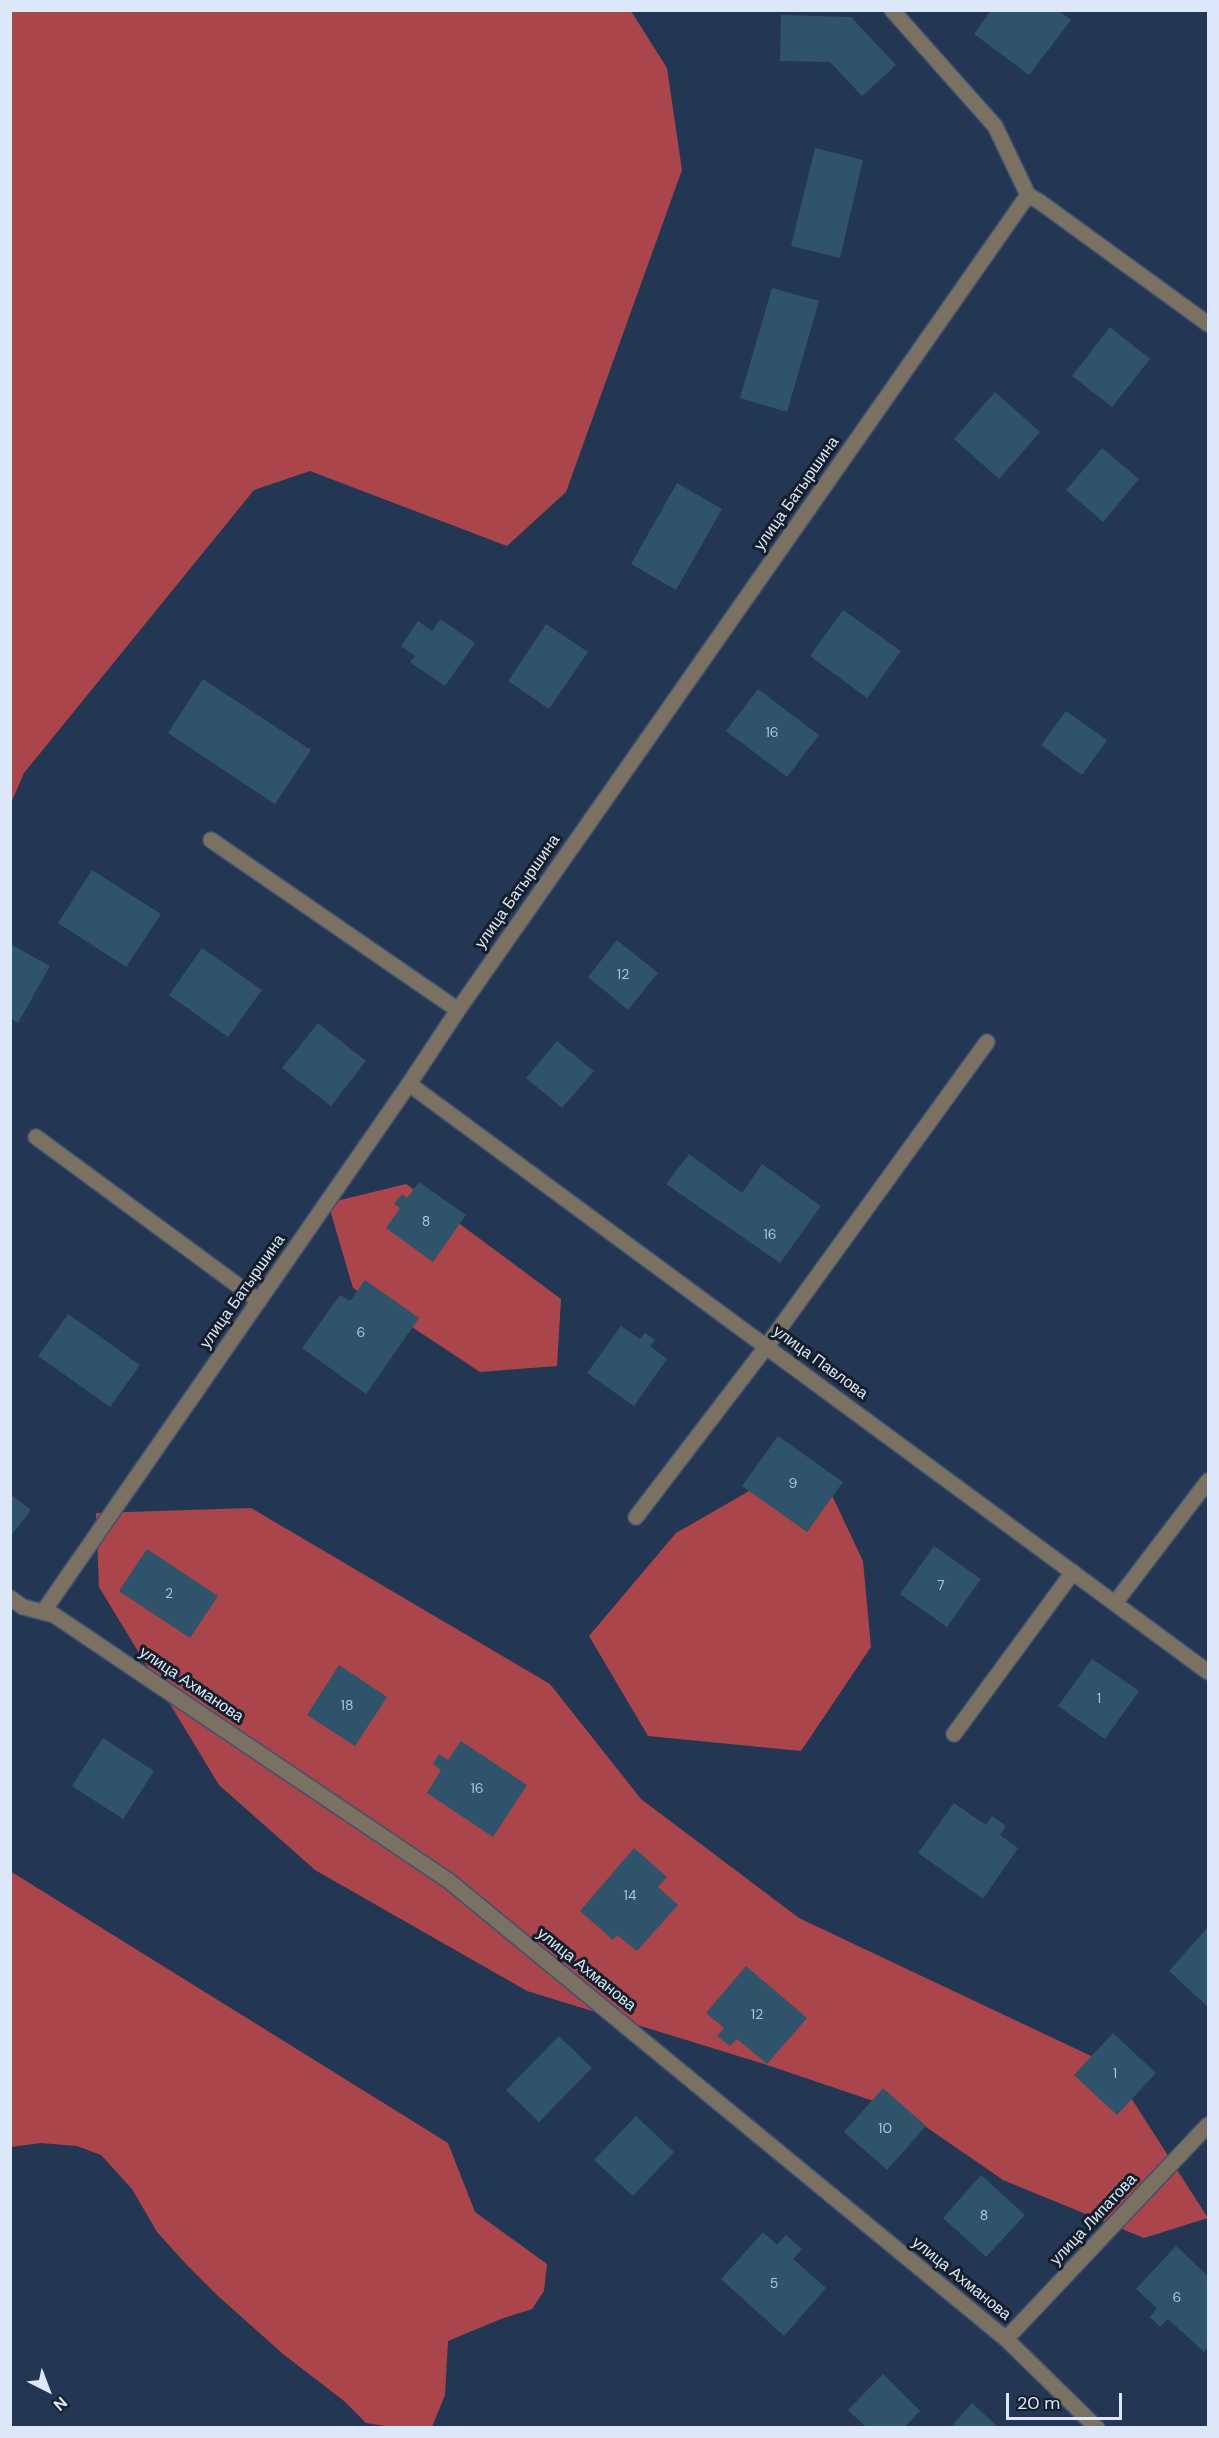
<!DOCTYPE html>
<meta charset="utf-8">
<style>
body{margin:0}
#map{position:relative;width:1219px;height:2438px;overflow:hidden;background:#233653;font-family:"DM Sans",sans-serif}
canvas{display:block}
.frame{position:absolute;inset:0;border:12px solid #dce8fa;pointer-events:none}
.north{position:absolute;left:18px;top:2360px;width:60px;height:60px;-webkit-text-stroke:4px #151e2b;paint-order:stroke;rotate:138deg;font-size:16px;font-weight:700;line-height:24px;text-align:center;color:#dce8fa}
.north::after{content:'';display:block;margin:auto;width:21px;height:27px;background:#dce8fa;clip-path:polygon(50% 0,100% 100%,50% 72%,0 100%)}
.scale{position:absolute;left:1006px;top:2393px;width:116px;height:27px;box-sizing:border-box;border:3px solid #dce8fa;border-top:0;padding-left:8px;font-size:18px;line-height:21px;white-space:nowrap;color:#dce8fa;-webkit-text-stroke:4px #151e2b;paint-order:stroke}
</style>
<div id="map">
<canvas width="1219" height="2438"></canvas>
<div class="frame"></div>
<div class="north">N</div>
<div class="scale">20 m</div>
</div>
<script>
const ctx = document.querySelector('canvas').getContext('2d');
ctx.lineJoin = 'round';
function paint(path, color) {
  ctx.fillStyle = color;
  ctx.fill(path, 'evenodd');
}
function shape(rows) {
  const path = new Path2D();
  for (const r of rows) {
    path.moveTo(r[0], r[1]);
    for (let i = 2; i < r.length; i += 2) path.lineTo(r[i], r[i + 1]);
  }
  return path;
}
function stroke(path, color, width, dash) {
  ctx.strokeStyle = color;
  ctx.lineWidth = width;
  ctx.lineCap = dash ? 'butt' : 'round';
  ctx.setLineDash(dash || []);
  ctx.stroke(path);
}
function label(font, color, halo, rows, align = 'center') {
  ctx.font = font + ' "DM Sans",sans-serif';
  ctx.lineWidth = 6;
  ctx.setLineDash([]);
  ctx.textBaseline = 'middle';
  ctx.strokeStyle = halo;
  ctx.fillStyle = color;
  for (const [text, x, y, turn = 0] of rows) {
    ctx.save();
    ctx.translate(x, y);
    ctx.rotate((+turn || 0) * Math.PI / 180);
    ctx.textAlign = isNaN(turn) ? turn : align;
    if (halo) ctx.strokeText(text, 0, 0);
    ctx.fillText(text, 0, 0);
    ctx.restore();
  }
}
const forest = shape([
 [11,10,631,11,667,68,682,170,566,492,507,546,310,471,254,490,24,773,11,803],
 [406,1184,561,1299,557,1366,480,1372,353,1288,328,1203],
 [820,1470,863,1561,871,1647,801,1751,648,1736,589,1636,676,1533,751,1490],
 [251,1508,550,1684,641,1799,799,1918,1110,2065,1208,2218,1144,2238,1003,2180,903,2111,764,2064,527,1991,315,1870,219,1785,99,1587,96,1513],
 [10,1871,448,2143,475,2212,547,2264,544,2291,532,2309,501,2319,448,2341,445,2395,432,2427,398,2428,366,2423,344,2401,283,2354,218,2296,185,2263,157,2232,132,2189,101,2155,77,2146,41,2143,11,2147]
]);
const building = shape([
 [991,10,1058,10,1071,20,1029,75,974,34],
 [781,15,851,17,896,65,862,96,830,62,780,61],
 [815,148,863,160,840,258,791,246],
 [772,288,819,301,787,412,740,398],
 [1110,327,1150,359,1112,407,1072,376],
 [995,392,1040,432,999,479,954,439],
 [1102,448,1139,479,1103,522,1066,490],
 [677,483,722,509,676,590,631,564],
 [843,610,901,651,867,698,810,656],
 [440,619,475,643,445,686,410,662,415,656,401,646,418,621,432,631],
 [546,624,588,652,549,709,508,681],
 [203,679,311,750,275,804,168,733],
 [758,689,819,735,787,777,726,731],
 [1066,711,1107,740,1082,775,1041,745],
 [92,870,161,914,126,967,58,923],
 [617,940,658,973,628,1010,588,977],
 [10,944,50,966,18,1023,10,1018],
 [202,948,262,990,228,1037,169,995],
 [318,1023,366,1061,331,1106,282,1068],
 [557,1041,594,1071,562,1108,526,1078],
 [689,1154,742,1193,762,1164,821,1206,780,1263,666,1184],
 [419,1182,466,1215,433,1262,386,1228,400,1208,394,1204,402,1194,407,1198],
 [365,1280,419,1318,366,1394,302,1348,340,1295,350,1301],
 [68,1314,140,1365,110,1407,38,1356],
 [621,1326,640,1339,645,1333,655,1340,650,1346,667,1359,634,1406,587,1373],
 [778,1436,843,1482,807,1532,742,1486],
 [10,1494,31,1510,10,1537],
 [934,1546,981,1579,947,1627,900,1594],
 [147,1549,218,1596,190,1638,119,1591],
 [1092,1659,1139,1691,1105,1739,1058,1706],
 [339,1665,387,1697,355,1746,307,1715],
 [103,1738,154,1771,123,1819,72,1786],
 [461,1741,527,1785,493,1837,427,1793,441,1770,433,1764,439,1754,448,1760],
 [954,1803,986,1825,992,1816,1006,1826,1000,1835,1018,1848,983,1899,918,1853],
 [634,1848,667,1877,658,1887,678,1905,637,1951,617,1935,613,1940,580,1911],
 [1208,1927,1208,2007,1169,1971],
 [746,1966,807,2018,767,2064,737,2039,730,2046,717,2036,724,2028,706,2013],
 [1113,2033,1156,2073,1117,2115,1074,2075],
 [559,2036,592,2068,539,2122,506,2090],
 [883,2088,926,2126,887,2170,844,2132],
 [636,2116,674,2152,633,2196,594,2160],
 [981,2175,1025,2215,986,2257,943,2218],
 [763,2232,777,2245,786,2235,802,2249,793,2259,826,2288,784,2336,721,2279],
 [1176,2246,1208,2276,1208,2347,1204,2352,1168,2319,1160,2327,1150,2317,1157,2308,1136,2289],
 [883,2374,920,2411,904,2428,867,2428,848,2410],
 [972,2403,999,2428,950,2428]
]);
const minor = shape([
 [892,10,995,126,1028,195,1040,202,1208,324],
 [211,840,458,1010],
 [409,1084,1208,1672],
 [36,1137,259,1301],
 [636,1517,766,1347,987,1042],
 [10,1598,23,1607,54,1615,449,1881,1006,2339,1097,2428],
 [1115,1603,1208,1481],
 [43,1612,409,1084,458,1010,1028,195],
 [954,1734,1073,1572],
 [1006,2339,1208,2125]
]);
const numberNames = [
 ["16",772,733],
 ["12",623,975],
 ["8",426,1222],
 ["16",770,1235],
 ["6",361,1333],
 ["9",793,1484],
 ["7",941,1586],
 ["2",169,1594],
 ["1",1099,1699],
 ["18",347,1706],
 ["16",477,1789],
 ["14",630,1896],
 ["12",757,2015],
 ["1",1115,2074],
 ["10",885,2129],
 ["8",984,2216],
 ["5",774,2284],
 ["6",1177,2298]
];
const streetNames = [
 ["улица Батыршина",797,494,-55],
 ["улица Батыршина",518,892,-55],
 ["улица Батыршина",243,1292,-55],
 ["улица Павлова",820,1363,36],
 ["улица Ахманова",191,1685,34],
 ["улица Ахманова",586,1970,39],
 ["улица Липатова",1094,2220,-47],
 ["улица Ахманова",961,2279,39]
];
paint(forest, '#aa454c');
paint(building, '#2f536a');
stroke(minor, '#41526e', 18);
stroke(minor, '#7b7163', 15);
label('14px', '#b1c3d6', null, numberNames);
label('16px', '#dce8fa', '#151e2b', streetNames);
</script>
